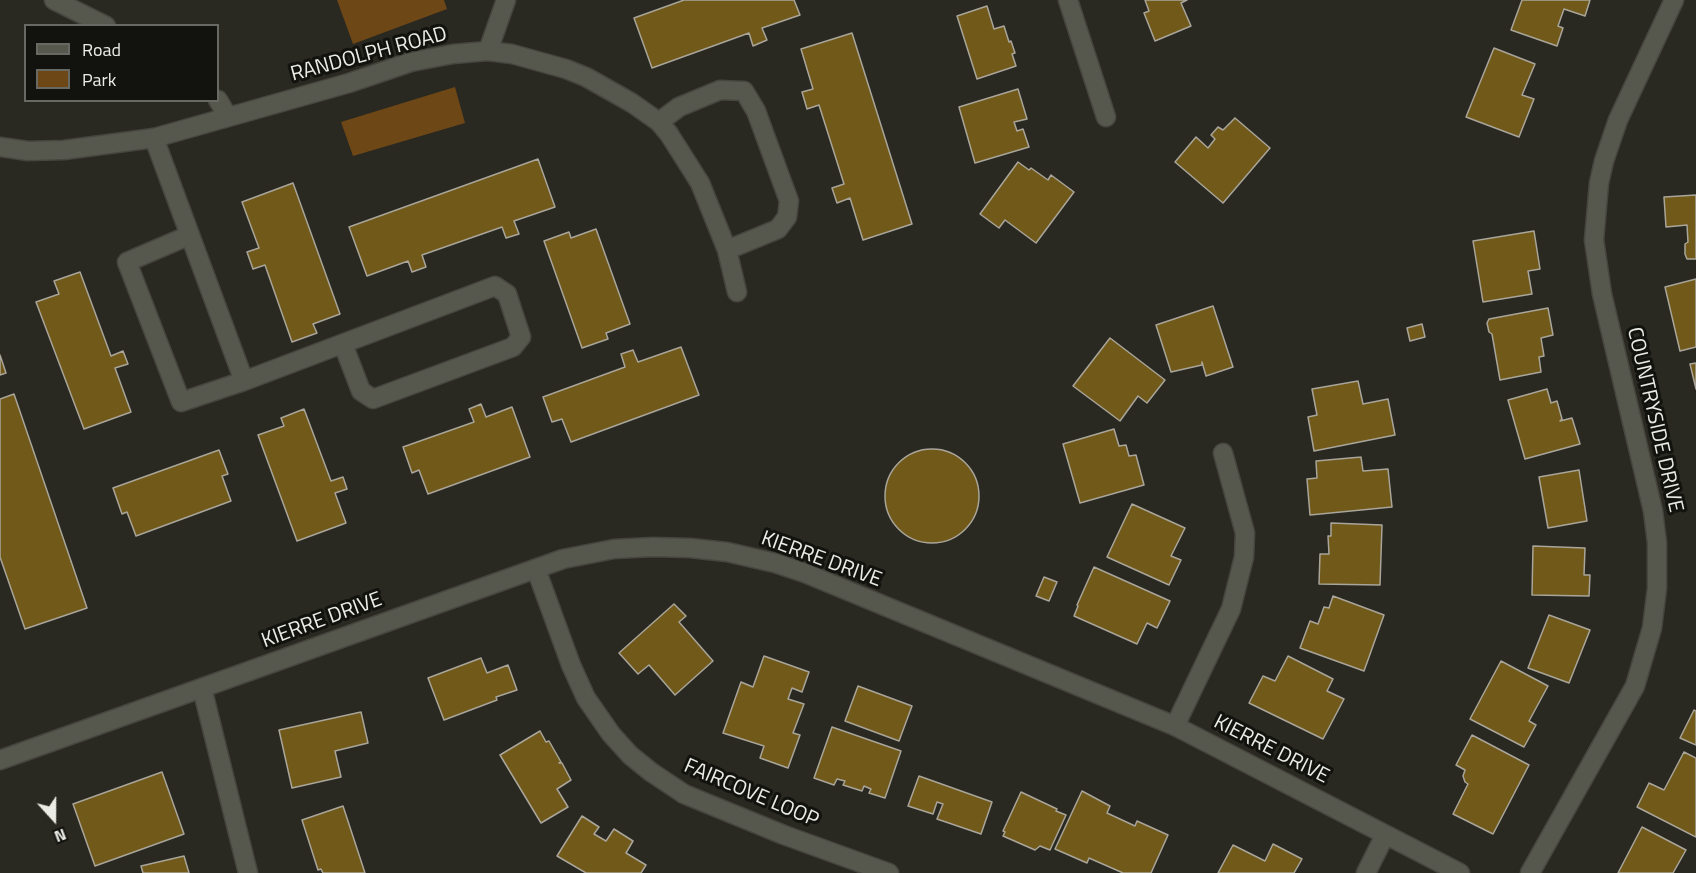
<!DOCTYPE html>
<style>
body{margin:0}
#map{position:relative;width:1696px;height:873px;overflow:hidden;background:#292921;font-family:"Titillium Web",sans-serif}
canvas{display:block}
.legend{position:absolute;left:24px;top:24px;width:195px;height:78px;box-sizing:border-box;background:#12120e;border:2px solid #696964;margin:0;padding:8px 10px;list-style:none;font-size:18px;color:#ecece6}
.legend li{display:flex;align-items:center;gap:12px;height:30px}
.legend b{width:30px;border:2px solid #696964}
.north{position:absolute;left:24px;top:789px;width:60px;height:60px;-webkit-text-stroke:4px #12120e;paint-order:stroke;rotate:159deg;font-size:16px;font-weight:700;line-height:24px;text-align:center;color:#ecece6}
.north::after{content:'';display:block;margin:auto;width:21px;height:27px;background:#ecece6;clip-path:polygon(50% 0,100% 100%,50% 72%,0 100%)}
</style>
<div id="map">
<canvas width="1696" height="873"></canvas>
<ul class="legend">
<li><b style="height:8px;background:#56574d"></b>Road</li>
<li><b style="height:16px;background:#6e4716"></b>Park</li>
</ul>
<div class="north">N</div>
</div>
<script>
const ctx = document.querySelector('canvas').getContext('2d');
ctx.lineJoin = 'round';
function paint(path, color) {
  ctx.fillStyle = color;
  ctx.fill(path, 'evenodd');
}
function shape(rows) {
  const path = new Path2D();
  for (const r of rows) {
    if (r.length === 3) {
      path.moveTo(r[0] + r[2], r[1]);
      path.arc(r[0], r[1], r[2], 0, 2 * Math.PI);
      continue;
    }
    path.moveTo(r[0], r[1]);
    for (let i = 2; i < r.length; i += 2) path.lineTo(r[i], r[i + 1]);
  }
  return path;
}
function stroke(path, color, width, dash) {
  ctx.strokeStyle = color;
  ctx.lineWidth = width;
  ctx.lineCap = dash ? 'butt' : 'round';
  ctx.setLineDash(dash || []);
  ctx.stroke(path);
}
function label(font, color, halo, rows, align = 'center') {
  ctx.font = font + ' "Titillium Web",sans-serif';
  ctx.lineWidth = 6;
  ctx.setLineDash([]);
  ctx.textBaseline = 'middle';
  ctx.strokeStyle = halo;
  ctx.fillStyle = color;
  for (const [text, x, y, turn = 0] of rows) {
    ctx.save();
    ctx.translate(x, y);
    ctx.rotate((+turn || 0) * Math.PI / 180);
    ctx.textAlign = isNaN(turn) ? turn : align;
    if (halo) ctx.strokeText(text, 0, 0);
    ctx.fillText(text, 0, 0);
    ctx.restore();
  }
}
const green = shape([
 [337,0,444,0,447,9,353,44],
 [455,87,465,123,353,156,341,122]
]);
const building = shape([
 [684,0,794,0,800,15,762,28,767,40,753,46,749,33,652,68,634,18,684,0],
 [1145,0,1187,0,1181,3,1191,26,1155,41,1144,13,1149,11,1145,0],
 [1522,0,1590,0,1585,16,1564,9,1558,26,1563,28,1557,46,1511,30,1522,0],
 [987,6,994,29,1004,26,1009,42,1011,41,1015,53,1012,54,1016,66,977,79,957,16,987,6],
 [852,33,912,224,863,240,850,198,837,203,832,188,844,184,819,105,807,109,802,92,813,89,801,49,852,33],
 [1494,48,1535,64,1522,95,1534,99,1519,137,1466,117,1494,48],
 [1018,89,1027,119,1014,122,1017,131,1023,129,1029,147,975,163,959,107,1018,89],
 [1235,118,1270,148,1223,203,1175,162,1196,137,1208,148,1215,139,1211,135,1218,127,1223,130,1235,118],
 [538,159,555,207,514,221,519,234,506,238,502,227,422,255,426,267,412,272,408,261,367,276,349,227,538,159],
 [1018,162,1029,170,1031,168,1048,180,1051,175,1074,192,1036,243,1005,220,999,228,980,214,1018,162],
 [293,183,340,314,313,324,317,333,292,342,265,265,253,269,247,252,259,248,242,202,293,183],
 [1696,195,1696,259,1687,259,1685,254,1685,244,1688,242,1687,225,1666,227,1664,197,1696,195],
 [596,229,630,324,606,333,608,339,582,348,544,241,569,232,571,238,596,229],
 [1534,231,1540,269,1528,271,1532,294,1483,302,1473,241,1534,231],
 [80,272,111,356,123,351,128,364,115,368,131,412,84,429,36,302,59,294,54,281,80,272],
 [1696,279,1696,347,1680,351,1665,287,1696,279],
 [1213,306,1233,367,1206,376,1202,362,1202,365,1171,372,1156,325,1213,306],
 [1548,308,1553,335,1541,338,1544,356,1539,357,1541,372,1500,380,1492,334,1489,332,1487,323,1489,319,1548,308],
 [1422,324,1425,337,1410,341,1407,328,1422,324],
 [1110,338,1165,380,1147,403,1138,396,1120,421,1073,386,1110,338],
 [681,347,699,395,571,442,562,419,552,422,543,397,625,367,621,354,633,350,638,362,681,347],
 [0,355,6,373,0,375,0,355],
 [1696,363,1696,389,1690,364,1696,363],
 [1358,381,1363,404,1388,399,1395,435,1314,451,1308,417,1317,415,1312,389,1358,381],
 [1547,389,1551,403,1557,401,1562,419,1560,421,1572,418,1580,444,1525,459,1508,400,1547,389],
 [14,394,87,608,25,629,0,557,0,399,14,394],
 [481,404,486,417,512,407,530,457,428,494,419,470,412,473,403,447,474,422,469,409,481,404],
 [304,409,331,481,343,477,347,489,335,493,346,523,297,541,258,435,284,426,281,418,304,409],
 [1114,429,1119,446,1126,445,1129,456,1136,455,1144,485,1080,503,1063,444,1114,429],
 [932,496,47],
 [219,450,228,474,222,476,231,501,136,536,127,512,122,514,113,488,219,450],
 [1361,457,1363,471,1388,469,1392,507,1310,515,1307,479,1317,478,1316,461,1361,457],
 [1579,470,1587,521,1548,528,1539,477,1579,470],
 [1132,504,1185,528,1171,556,1181,560,1169,585,1107,557,1132,504],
 [1331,523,1382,525,1380,585,1319,584,1320,554,1329,554,1328,536,1331,536,1331,523],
 [1533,546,1585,548,1584,575,1590,575,1589,596,1532,595,1533,546],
 [1094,567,1170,601,1157,628,1147,623,1137,644,1074,616,1078,606,1077,605,1094,567],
 [1044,577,1057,582,1049,601,1036,596,1044,577],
 [1333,596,1384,615,1364,671,1300,648,1310,621,1318,624,1324,607,1329,608,1333,596],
 [674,604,686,616,679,622,713,661,675,695,649,665,638,674,619,653,674,604],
 [1549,615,1590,630,1569,683,1528,668,1549,615],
 [764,656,809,672,802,692,792,688,788,699,804,704,793,733,800,735,788,768,760,758,764,746,723,733,741,682,753,687,764,656],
 [1288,656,1333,679,1327,691,1344,699,1323,739,1249,703,1263,676,1275,681,1288,656],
 [481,658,487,673,508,665,517,690,496,697,497,700,444,720,428,678,481,658],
 [1501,661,1548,686,1529,721,1536,725,1524,747,1470,719,1501,661],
 [858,686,912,706,899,741,845,721,858,686],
 [1694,710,1696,711,1696,745,1680,738,1694,710],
 [361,712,368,743,335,751,341,777,292,788,279,730,361,712],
 [832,727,901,751,885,798,869,793,871,789,864,786,862,791,843,785,845,781,837,779,834,785,814,778,832,727],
 [540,731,546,742,549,741,561,762,559,763,562,763,571,780,557,789,568,807,541,823,500,755,540,731],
 [1472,735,1529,765,1493,834,1453,814,1468,784,1465,782,1463,776,1465,770,1456,765,1472,735],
 [1684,752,1696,758,1696,837,1637,807,1649,783,1664,790,1684,752],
 [162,772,184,834,95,866,73,804,162,772],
 [919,776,992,802,981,834,937,819,943,804,937,802,933,814,908,806,919,776],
 [1082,791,1110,806,1107,813,1135,826,1137,821,1168,835,1151,873,1123,873,1089,858,1087,863,1055,849,1082,791],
 [1021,792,1057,809,1056,811,1066,815,1050,850,1040,846,1035,850,1003,836,1005,832,1003,831,1021,792],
 [343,806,365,873,323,873,321,869,318,870,302,820,343,806],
 [582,816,599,827,594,834,606,841,614,829,633,841,626,853,646,865,641,873,586,873,557,856,582,816],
 [1642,827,1686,850,1673,873,1618,873,1642,827],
 [1273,844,1302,859,1294,873,1218,873,1233,845,1265,861,1273,844],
 [184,856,189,873,143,873,141,866,184,856]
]);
const minor = shape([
 [54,0,106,26],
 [1068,0,1106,117],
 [488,51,506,0],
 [218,100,228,117],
 [659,122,679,107,720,90,744,91,756,111,789,201,787,217,778,229,727,250],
 [154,138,244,381,495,286,507,294,521,337,513,347,373,399,361,391,343,344],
 [0,147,28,151,64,150,154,138,349,83,411,62,453,54,488,51,512,54,566,69,586,77,632,103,659,122,669,134,700,183,727,250,737,292],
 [190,235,127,262,181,402,244,381],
 [536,569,571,665,586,698,611,734,630,755,651,772,684,794,784,835,889,873],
 [202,688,248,873],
 [1175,726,1231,609,1244,557,1245,533,1223,453],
 [1366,873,1385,835],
 [1530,873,1635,686,1652,628,1657,588,1657,543,1653,511,1602,294,1594,240,1599,183,1604,161,1618,120,1674,0]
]);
const tertiary = shape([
 [0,760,563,559,614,549,653,547,690,548,727,552,775,563,805,573,1175,726,1460,873]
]);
const streetNames = [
 ["RANDOLPH ROAD",369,55,-15],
 ["COUNTRYSIDE DRIVE",1654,420,77],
 ["KIERRE DRIVE",821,560,20],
 ["KIERRE DRIVE",322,621,-20],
 ["KIERRE DRIVE",1271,750,27],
 ["FAIRCOVE LOOP",751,794,23]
];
paint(green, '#6e4716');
paint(building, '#705919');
stroke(building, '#a9a59a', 1.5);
stroke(minor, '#46463f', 21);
stroke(tertiary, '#46463f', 21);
stroke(minor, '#56574d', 18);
stroke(tertiary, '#56574d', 18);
label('21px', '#ecece6', '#12120e', streetNames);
</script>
